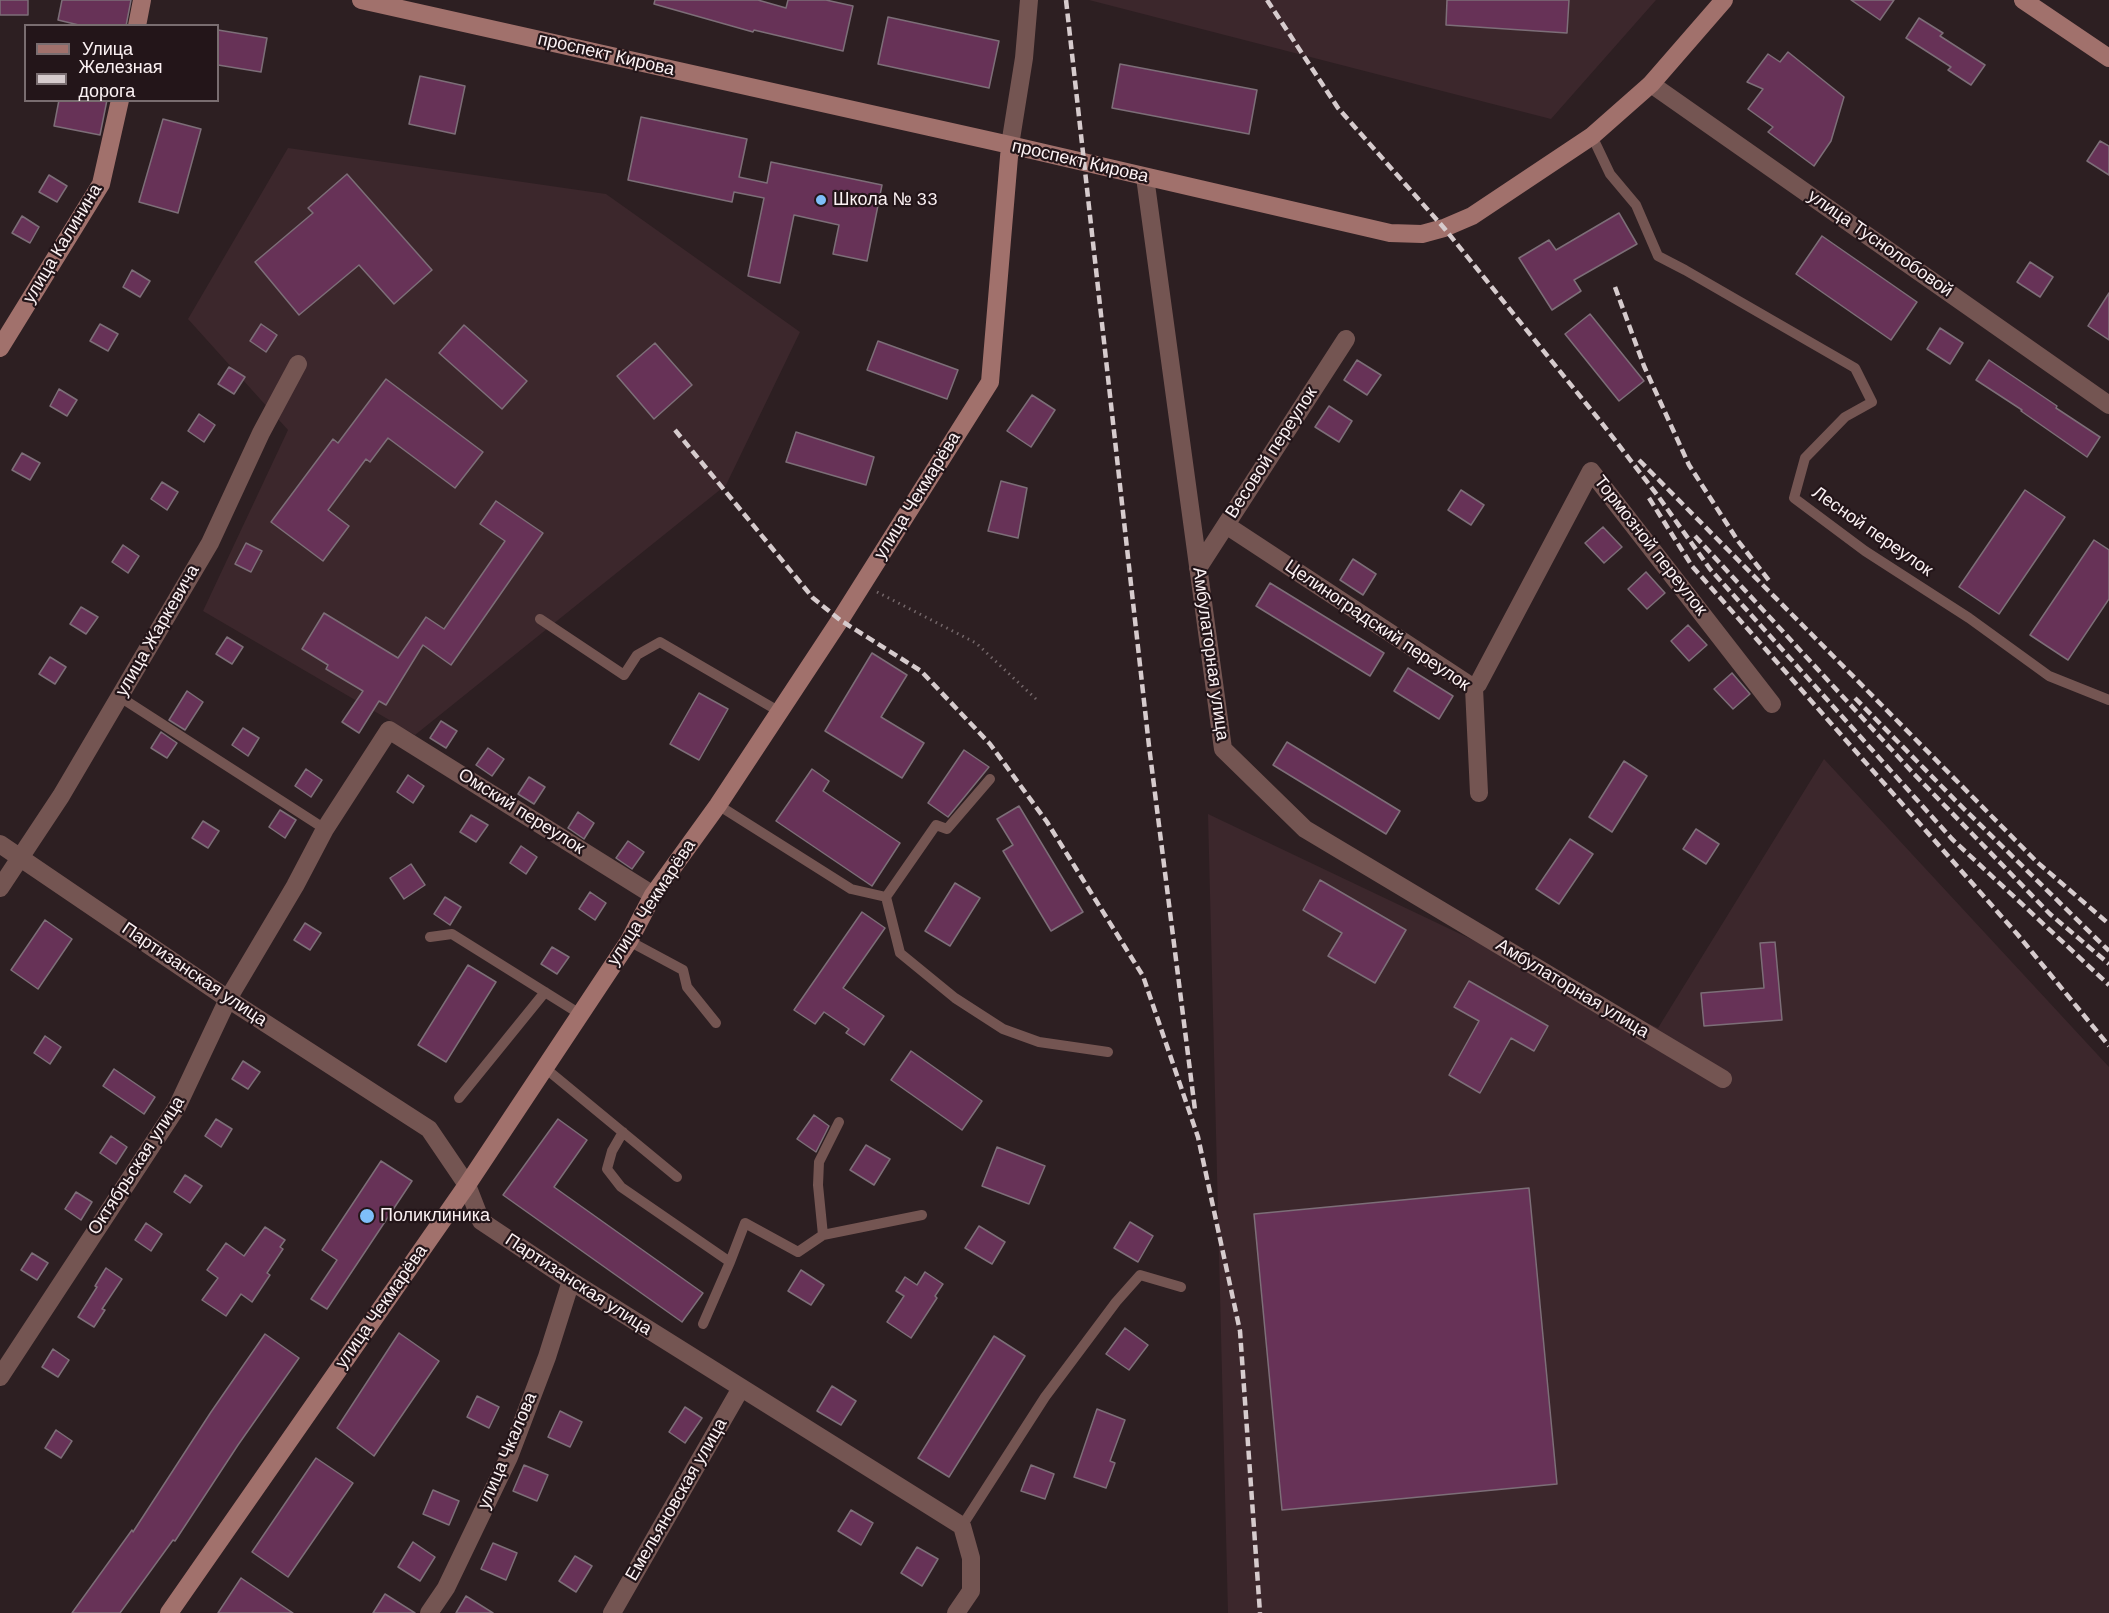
<!DOCTYPE html>
<meta charset="utf-8">
<style>
body{margin:0}
#map{position:relative;width:2109px;height:1613px;overflow:hidden;background:#2d1f22;font-family:"DM Sans",sans-serif}
canvas{display:block}
.legend{position:absolute;left:24px;top:24px;width:195px;height:78px;box-sizing:border-box;background:#231519;border:2px solid #796d70;margin:0;padding:8px 10px;list-style:none;font-size:18px;color:#fbf1f3}
.legend li{display:flex;align-items:center;gap:12px;height:30px}
.legend b{width:30px;border:2px solid #796d70}
</style>
<div id="map">
<canvas width="2109" height="1613"></canvas>
<ul class="legend">
<li><b style="height:8px;background:#a1716c"></b>Улица</li>
<li><b style="height:8px;background:#d6cbcd"></b>Железная дорога</li>
</ul>
</div>
<script>
const ctx = document.querySelector('canvas').getContext('2d');
ctx.lineJoin = 'round';
function paint(path, color) {
  ctx.fillStyle = color;
  ctx.fill(path, 'evenodd');
}
function shape(rows) {
  const path = new Path2D();
  for (const r of rows) {
    path.moveTo(r[0], r[1]);
    for (let i = 2; i < r.length; i += 2) path.lineTo(r[i], r[i + 1]);
  }
  return path;
}
function stroke(path, color, width, dash) {
  ctx.strokeStyle = color;
  ctx.lineWidth = width;
  ctx.lineCap = dash ? 'butt' : 'round';
  ctx.setLineDash(dash || []);
  ctx.stroke(path);
}
function label(font, color, halo, rows, align = 'center') {
  ctx.font = font + ' "DM Sans",sans-serif';
  ctx.lineWidth = 4.5;
  ctx.setLineDash([]);
  ctx.textBaseline = 'middle';
  ctx.strokeStyle = halo;
  ctx.fillStyle = color;
  for (const [text, x, y, turn = 0] of rows) {
    ctx.save();
    ctx.translate(x, y);
    ctx.rotate((+turn || 0) * Math.PI / 180);
    ctx.textAlign = isNaN(turn) ? turn : align;
    if (halo) ctx.strokeText(text, 0, 0);
    ctx.fillText(text, 0, 0);
    ctx.restore();
  }
}
const built = shape([
 [1089,0,1656,0,1551,119],
 [288,148,606,194,800,332,726,485,415,735,203,611,288,430,188,319],
 [1824,759,2109,1067,2109,1613,1228,1613,1208,814,1658,1028]
]);
const building = shape([
 [0,0,28,0,28,15,0,15,0,0],
 [62,0,131,0,126,26,83,26,58,20,62,0],
 [655,0,758,0,786,8,788,0,826,0,853,6,843,51,754,30,753,32,654,4,655,0],
 [1447,0,1569,0,1567,33,1446,25,1447,0],
 [1851,0,1894,0,1880,20,1851,0],
 [888,17,999,41,989,88,878,64,888,17],
 [1919,18,1943,33,1940,36,1985,65,1971,85,1948,70,1951,67,1906,38,1919,18],
 [218,30,267,38,261,72,218,65,218,30],
 [1788,52,1844,97,1831,141,1814,166,1768,132,1773,127,1748,109,1763,89,1747,82,1768,54,1780,62,1788,52],
 [1120,64,1257,90,1249,134,1112,108,1120,64],
 [420,76,465,86,455,134,409,124,420,76],
 [59,100,107,100,100,135,54,126,59,100],
 [641,117,747,139,739,177,767,183,771,162,882,185,867,261,833,254,839,225,794,215,780,283,748,276,764,198,734,192,732,202,628,180,641,117],
 [163,119,201,129,178,213,139,202,163,119],
 [2100,141,2109,146,2109,175,2087,161,2100,141],
 [347,174,432,270,394,304,359,265,299,315,255,262,313,213,308,208,347,174],
 [49,175,67,186,57,202,39,192,49,175],
 [1619,213,1637,244,1574,280,1581,291,1552,310,1519,258,1549,240,1556,250,1619,213],
 [22,216,39,227,30,243,12,233,22,216],
 [1822,236,1917,302,1891,340,1796,274,1822,236],
 [2030,262,2053,277,2040,297,2017,282,2030,262],
 [132,270,150,281,140,297,123,287,132,270],
 [2109,293,2109,340,2088,326,2109,293],
 [1590,314,1644,381,1619,401,1565,334,1590,314],
 [100,324,118,334,108,351,90,341,100,324],
 [261,324,277,335,266,352,250,341,261,324],
 [464,325,527,381,502,409,439,353,464,325],
 [1940,328,1963,343,1950,364,1927,349,1940,328],
 [878,341,958,370,947,399,867,370,878,341],
 [655,343,692,385,654,419,617,376,655,343],
 [1357,360,1381,375,1367,395,1344,380,1357,360],
 [1989,360,2057,406,2056,408,2100,437,2087,457,2021,411,2022,410,1976,380,1989,360],
 [229,367,245,377,234,394,218,384,229,367],
 [386,379,483,452,455,488,388,438,370,462,366,459,328,510,349,526,323,561,271,522,333,439,338,443,386,379],
 [59,389,77,400,67,416,50,406,59,389],
 [1032,395,1055,410,1031,447,1007,431,1032,395],
 [1329,406,1352,421,1339,442,1315,427,1329,406],
 [199,414,215,425,204,442,188,431,199,414],
 [796,432,874,457,866,485,786,462,796,432],
 [22,453,40,463,30,480,12,470,22,453],
 [1001,481,1027,488,1018,538,988,531,1001,481],
 [162,482,178,492,167,510,151,499,162,482],
 [1461,490,1484,505,1471,525,1448,510,1461,490],
 [2025,490,2065,517,1999,614,1959,587,2025,490],
 [496,501,543,533,451,665,423,645,386,705,379,701,359,733,342,722,363,691,326,669,328,665,302,649,324,613,398,658,426,617,444,629,505,541,480,524,496,501],
 [1603,527,1622,547,1604,563,1585,543,1603,527],
 [2094,540,2109,550,2109,599,2068,660,2030,635,2094,540],
 [246,543,262,551,251,572,235,564,246,543],
 [123,545,139,556,128,573,112,562,123,545],
 [1353,559,1376,574,1363,595,1340,580,1353,559],
 [1646,572,1665,593,1647,609,1628,589,1646,572],
 [1270,583,1384,653,1370,676,1256,606,1270,583],
 [81,607,98,617,86,634,70,624,81,607],
 [1688,625,1707,645,1689,661,1671,641,1688,625],
 [227,637,243,647,232,664,216,654,227,637],
 [872,653,907,675,881,717,924,743,902,778,825,731,872,653],
 [50,657,66,667,55,684,39,674,50,657],
 [1408,668,1453,696,1439,719,1394,691,1408,668],
 [1732,673,1750,694,1733,709,1714,689,1732,673],
 [187,691,203,702,185,730,169,720,187,691],
 [699,693,728,709,699,760,670,744,699,693],
 [441,721,457,731,446,748,430,738,441,721],
 [243,728,259,738,248,756,232,745,243,728],
 [161,732,177,743,167,758,151,748,161,732],
 [1287,742,1400,811,1386,834,1273,765,1287,742],
 [488,748,504,759,492,776,476,765,488,748],
 [964,750,989,767,948,817,928,803,964,750],
 [1624,761,1647,776,1612,832,1589,817,1624,761],
 [306,769,322,780,311,797,295,786,306,769],
 [812,769,829,781,823,791,900,843,872,886,776,821,812,769],
 [408,775,424,786,413,803,397,792,408,775],
 [529,777,545,787,534,804,518,794,529,777],
 [1019,806,1083,912,1051,931,1003,851,1013,845,997,819,1019,806],
 [280,810,296,820,285,838,269,827,280,810],
 [578,812,594,823,584,839,568,828,578,812],
 [471,815,488,825,476,842,460,832,471,815],
 [203,821,219,831,208,848,192,838,203,821],
 [1696,829,1719,844,1706,864,1683,849,1696,829],
 [1570,839,1593,854,1559,904,1536,889,1570,839],
 [628,841,644,852,632,869,616,858,628,841],
 [521,846,537,857,526,874,510,863,521,846],
 [411,864,425,885,404,899,390,878,411,864],
 [1320,880,1406,930,1375,983,1328,956,1342,933,1303,910,1320,880],
 [955,883,980,898,950,946,925,931,955,883],
 [590,892,606,903,595,920,579,909,590,892],
 [445,897,461,907,450,925,434,914,445,897],
 [862,912,885,928,843,988,884,1016,864,1045,846,1033,849,1029,824,1012,815,1024,794,1010,862,912],
 [45,920,72,939,38,989,11,970,45,920],
 [305,923,321,933,310,950,294,940,305,923],
 [1775,942,1782,1020,1704,1026,1701,993,1764,988,1760,943,1775,942],
 [552,947,569,957,557,974,541,964,552,947],
 [468,965,496,982,446,1062,418,1045,468,965],
 [1469,981,1548,1026,1534,1051,1511,1038,1480,1093,1449,1075,1479,1021,1454,1007,1469,981],
 [45,1036,61,1047,50,1064,34,1053,45,1036],
 [911,1051,982,1101,962,1130,891,1080,911,1051],
 [243,1061,260,1072,248,1089,232,1079,243,1061],
 [114,1069,155,1097,144,1114,103,1086,114,1069],
 [814,1115,829,1126,816,1152,797,1139,814,1115],
 [216,1119,232,1129,221,1147,205,1136,216,1119],
 [558,1119,587,1140,554,1187,703,1293,682,1322,503,1195,558,1119],
 [111,1136,127,1147,116,1164,100,1153,111,1136],
 [866,1145,890,1159,874,1185,850,1170,866,1145],
 [997,1147,1045,1166,1029,1204,982,1186,997,1147],
 [381,1161,412,1181,327,1309,311,1299,337,1260,322,1250,381,1161],
 [185,1175,202,1186,190,1203,174,1192,185,1175],
 [1529,1188,1557,1484,1282,1510,1254,1214,1529,1188],
 [76,1192,92,1202,81,1220,65,1209,76,1192],
 [1130,1222,1153,1236,1138,1262,1114,1248,1130,1222],
 [146,1223,162,1234,151,1251,135,1240,146,1223],
 [979,1226,1005,1242,992,1264,965,1248,979,1226],
 [265,1227,285,1240,280,1247,283,1249,267,1273,270,1275,252,1302,241,1294,226,1316,202,1300,218,1278,207,1270,226,1243,244,1256,265,1227],
 [32,1253,48,1263,37,1280,21,1270,32,1253],
 [106,1268,122,1279,102,1309,105,1310,94,1327,78,1317,97,1287,95,1286,106,1268],
 [801,1270,824,1285,811,1305,788,1291,801,1270],
 [925,1272,943,1284,935,1296,937,1298,911,1338,887,1322,904,1296,896,1291,905,1277,917,1285,925,1272],
 [1125,1328,1148,1345,1129,1370,1106,1354,1125,1328],
 [399,1333,439,1361,374,1456,337,1428,399,1333],
 [265,1334,299,1358,238,1445,175,1541,173,1540,120,1613,72,1613,132,1530,133,1532,211,1412,265,1334],
 [994,1336,1025,1356,949,1477,918,1458,994,1336],
 [53,1349,69,1360,58,1377,42,1367,53,1349],
 [832,1386,856,1401,841,1425,817,1411,832,1386],
 [477,1396,499,1407,489,1428,467,1417,477,1396],
 [685,1407,702,1418,685,1443,669,1432,685,1407],
 [1097,1409,1125,1420,1110,1461,1115,1463,1106,1488,1074,1477,1097,1409],
 [560,1411,582,1422,570,1447,548,1437,560,1411],
 [56,1430,72,1441,61,1458,45,1448,56,1430],
 [316,1458,353,1483,288,1577,252,1552,316,1458],
 [524,1465,548,1475,537,1501,513,1491,524,1465],
 [1031,1465,1054,1474,1045,1499,1021,1491,1031,1465],
 [433,1490,459,1501,449,1525,423,1514,433,1490],
 [851,1510,873,1523,861,1545,838,1531,851,1510],
 [413,1542,435,1557,420,1581,398,1567,413,1542],
 [493,1543,517,1553,506,1580,481,1569,493,1543],
 [917,1547,938,1559,922,1586,901,1573,917,1547],
 [575,1556,592,1566,576,1592,559,1581,575,1556],
 [241,1578,293,1613,218,1613,241,1578],
 [385,1594,415,1613,373,1613,385,1594],
 [466,1596,493,1613,456,1613,466,1596]
]);
const path = shape([
 [877,592,976,643,1036,699]
]);
const lane = shape([
 [1592,136,1610,174,1636,205,1658,256,1685,270,1855,368,1872,402,1845,417,1805,458,1794,498,1865,551,1969,618,2049,676,2109,700],
 [540,619,624,675,637,655,660,642,780,712],
 [120,697,325,829],
 [718,805,851,889,886,897,936,825,947,829,990,779],
 [886,897,900,953,955,998,1003,1029,1039,1042,1108,1052],
 [430,937,452,934,580,1014],
 [629,941,683,970,687,987,716,1023],
 [545,1068,677,1177],
 [459,1098,545,992],
 [623,1132,612,1151,607,1169,621,1187,730,1262,703,1324],
 [823,1235,818,1185,819,1162,839,1122],
 [730,1262,745,1223,798,1252,823,1235,922,1215],
 [962,1526,1045,1397,1116,1302,1140,1275,1181,1287]
]);
const street = shape([
 [1651,84,2109,405],
 [1010,145,1024,58,1029,0],
 [1145,177,1223,749,1305,829,1723,1079],
 [1226,525,1474,688,1479,793],
 [1198,568,1346,339],
 [1474,688,1478,684,1591,471,1772,704],
 [0,844,228,999,429,1129,467,1185,481,1221,571,1281,962,1526,971,1558,971,1591,956,1613],
 [0,888,61,796,210,543,261,433,298,364],
 [0,1377,177,1107,228,999,295,886,325,829,389,730,653,895],
 [429,1613,446,1588,509,1457,547,1357,571,1281],
 [612,1613,741,1388]
]);
const secondary = shape([
 [361,0,1010,145,1390,233,1422,234,1444,228,1472,216,1592,136,1651,84,1724,0],
 [2023,0,2109,58],
 [137,26,142,0],
 [0,348,101,184,120,100],
 [169,1613,467,1185,629,941,653,895,718,805,840,620,990,382,1010,145]
]);
const rail = shape([
 [1066,0,1149,746,1195,1110],
 [1267,0,1338,108,1444,228,1601,422,1658,496,1710,569,1952,839,2109,985],
 [1615,287,1644,366,1689,465,1738,541,1771,583],
 [675,430,813,598,840,620,921,671,990,744,1047,822,1143,976,1198,1137,1240,1331,1260,1613],
 [1639,460,2037,862,2109,924],
 [1649,498,1692,566,2018,935,2109,1046],
 [1695,536,1914,774,2050,914,2109,964],
 [1855,698,1956,801,2109,951]
]);
const markers = [
 [821,200,6,"#7ebef9"],
 [367,1216,8,"#7ebef9"]
];
const streetNames = [
 ["проспект Кирова",606,55,13],
 ["проспект Кирова",1080,162,13],
 ["улица Калинина",63,244,-59],
 ["улица Туснолобовой",1880,244,35],
 ["Весовой переулок",1272,453,-57],
 ["улица Чекмарёва",918,496,-58],
 ["Лесной переулок",1872,532,35],
 ["Тормозной переулок",1650,546,52],
 ["Целиноградский переулок",1377,626,34],
 ["улица Жаркевича",158,631,-60],
 ["Амбулаторная улица",1210,654,82],
 ["Омский переулок",521,812,32],
 ["улица Чекмарёва",652,903,-57],
 ["Партизанская улица",194,975,34],
 ["Амбулаторная улица",1572,989,31],
 ["Октябрьская улица",137,1166,-57],
 ["Партизанская улица",578,1285,33],
 ["улица Чекмарёва",382,1307,-55],
 ["улица Чкалова",508,1451,-67],
 ["Емельяновская улица",677,1500,-60]
];
const poiNames = [
 ["Школа № 33",833,200],
 ["Поликлиника",380,1216]
];
paint(built, '#3c272c');
paint(building, '#673257');
stroke(building, '#7d6e78', 1.5);
stroke(path, '#74676a', 3, [1.5, 4.5]);
stroke(lane, '#745552', 10);
stroke(street, '#745552', 18);
stroke(secondary, '#a1716c', 18);
stroke(rail, '#d6cbcd', 4.5, [9, 4.5]);
for (const [x, y, r, color] of markers) {
  const dot = new Path2D();
  dot.arc(x, y, r, 0, 2 * Math.PI);
  ctx.fillStyle = color;
  ctx.fill(dot);
  stroke(dot, '#231519', 2);
}
label('18px', '#fbf1f3', '#231519', streetNames);
label('18px', '#fbf1f3', '#231519', poiNames, 'left');
</script>
